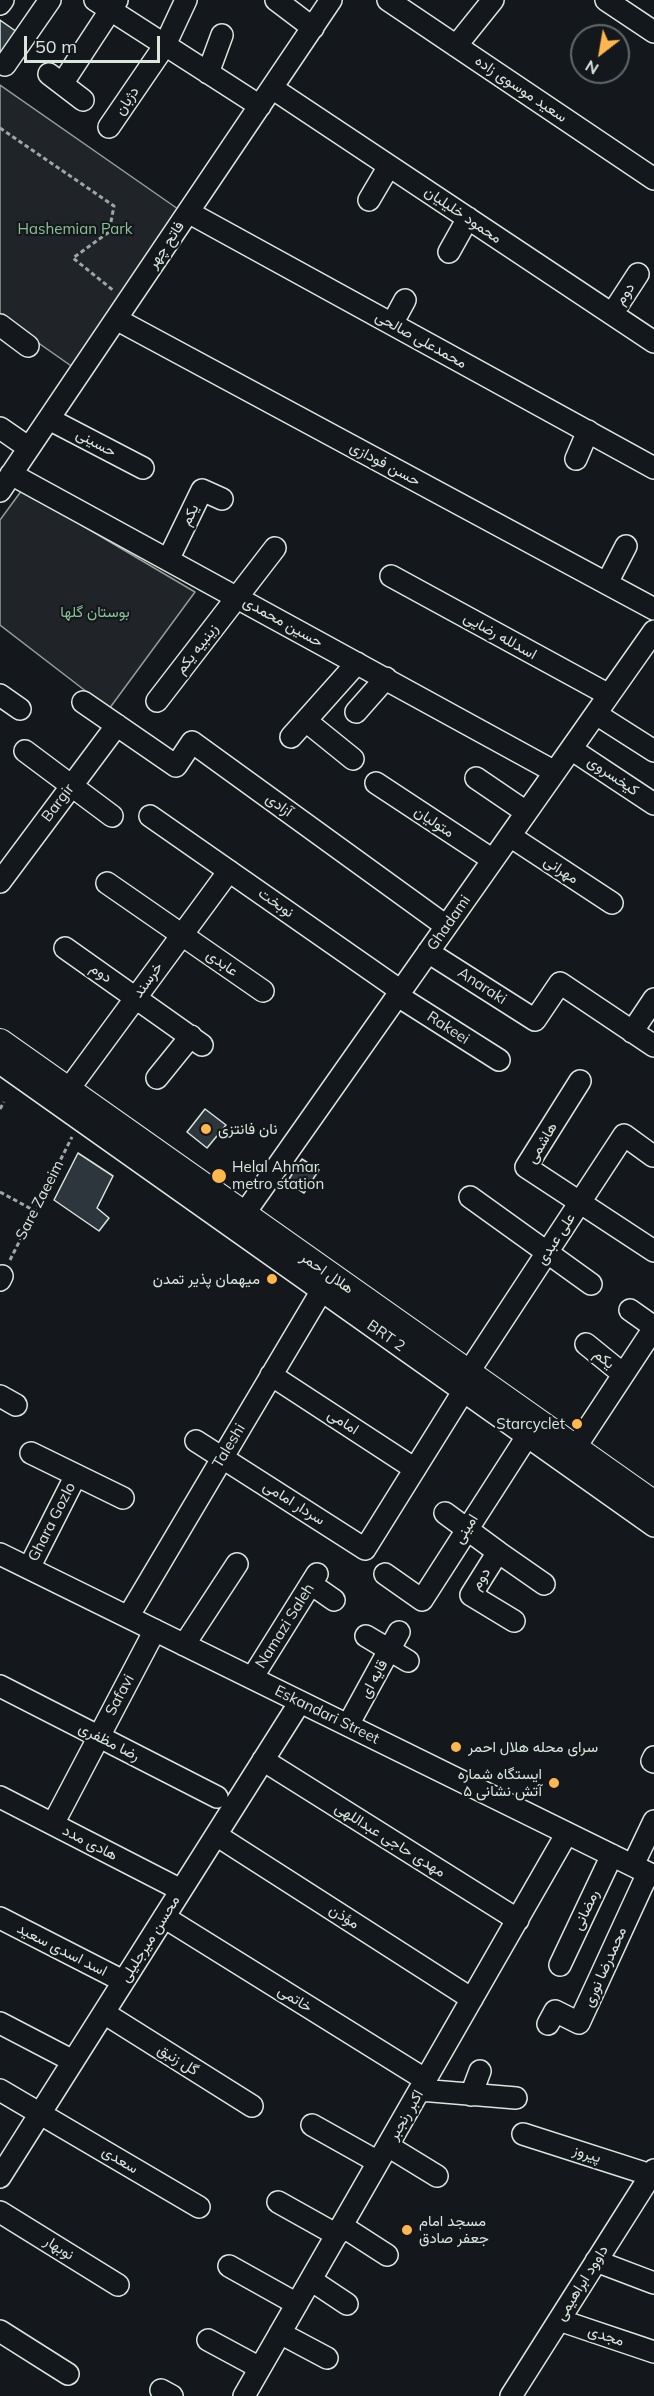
<!DOCTYPE html>
<meta charset="utf-8">
<style>
body{margin:0}
#map{position:relative;width:654px;height:2396px;overflow:hidden;background:#14181c;font-family:Mulish,sans-serif}
canvas{display:block}
.north{position:absolute;left:570px;top:24px;width:60px;height:60px;box-sizing:border-box;background:#14181c;border:2px solid #626a69;border-radius:50%;rotate:211deg;font-size:16px;font-weight:700;line-height:24px;text-align:center;color:#d8e6dc}
.north::after{content:'';display:block;margin:auto;width:21px;height:27px;background:#ffb74d;clip-path:polygon(50% 0,100% 100%,50% 72%,0 100%)}
.scale{position:absolute;left:24px;top:36px;width:136px;height:27px;box-sizing:border-box;border:3px solid #d8e6dc;border-top:0;padding-left:8px;font-size:18px;line-height:21px;white-space:nowrap;color:#d8e6dc;-webkit-text-stroke:4px #14181c;paint-order:stroke}
</style>
<div id="map">
<canvas width="654" height="2396"></canvas>
<div class="north">N</div>
<div class="scale">50 m</div>
</div>
<script>
const ctx = document.querySelector('canvas').getContext('2d');
ctx.lineJoin = 'round';
function paint(path, color) {
  ctx.fillStyle = color;
  ctx.fill(path, 'evenodd');
}
function shape(rows) {
  const path = new Path2D();
  for (const r of rows) {
    path.moveTo(r[0], r[1]);
    for (let i = 2; i < r.length; i += 2) path.lineTo(r[i], r[i + 1]);
  }
  return path;
}
function stroke(path, color, width, dash) {
  ctx.strokeStyle = color;
  ctx.lineWidth = width;
  ctx.lineCap = dash ? 'butt' : 'round';
  ctx.setLineDash(dash || []);
  ctx.stroke(path);
}
function label(font, color, halo, rows, align = 'center') {
  ctx.font = font + ' Mulish,Vazirmatn,sans-serif';
  ctx.lineWidth = 4.5;
  ctx.setLineDash([]);
  ctx.textBaseline = 'middle';
  ctx.strokeStyle = halo;
  ctx.fillStyle = color;
  for (const [text, x, y, turn = 0] of rows) {
    ctx.save();
    ctx.translate(x, y);
    ctx.rotate((+turn || 0) * Math.PI / 180);
    ctx.textAlign = isNaN(turn) ? turn : align;
    if (halo) ctx.strokeText(text, 0, 0);
    ctx.fillText(text, 0, 0);
    ctx.restore();
  }
}
const green = shape([
 [0,85,178,209,77,370,0,316,0,85],
 [22,490,195,592,109,709,0,625,0,520,22,490]
]);
const building = shape([
 [0,20,17,32,0,56,0,20],
 [205,1109,226,1125,207,1148,187,1132,205,1109],
 [78,1153,113,1176,97,1208,109,1218,99,1231,54,1200,78,1153],
 [302,1159,319,1170,304,1193,287,1182,302,1159]
]);
const path = shape([
 [0,128,114,206,109,232,73,258,114,291],
 [0,1109,4,1102],
 [0,1192,35,1211],
 [10,1260,72,1137]
]);
const minor = shape([
 [95,0,260,106],
 [276,0,313,28],
 [388,0,654,179],
 [606,0,654,32],
 [0,4,3,0],
 [456,46,493,0],
 [5,65,50,0],
 [208,73,222,35],
 [49,74,83,100],
 [62,84,117,0],
 [272,88,654,342],
 [109,127,165,45,186,0],
 [369,200,389,166],
 [188,212,654,468],
 [449,252,468,218],
 [612,314,638,274],
 [116,319,654,609],
 [392,324,405,300],
 [0,325,28,346],
 [49,419,143,468],
 [0,428,29,448],
 [576,459,588,431],
 [11,474,555,772],
 [0,491,331,0],
 [168,560,202,490,222,499],
 [391,576,609,695],
 [607,583,626,546],
 [0,695,20,709],
 [157,701,275,548],
 [83,702,176,766,192,742,446,926],
 [356,712,386,678],
 [596,714,654,751],
 [306,721,353,759],
 [291,737,357,663],
 [571,749,654,804],
 [25,751,112,816],
 [476,778,526,812],
 [376,783,493,860],
 [150,816,401,991],
 [510,836,612,903],
 [0,882,117,725],
 [107,883,263,991],
 [65,948,202,1045],
 [428,952,535,1020,560,983,654,1046],
 [398,996,499,1060],
 [632,1032,654,999],
 [0,1063,654,1526],
 [157,1078,191,1036],
 [580,1081,526,1167,654,1251],
 [68,1090,229,871],
 [470,1197,591,1284],
 [244,1214,654,631],
 [0,1280,2,1276],
 [630,1310,654,1327],
 [586,1344,623,1374],
 [468,1373,624,1135,653,1156],
 [271,1375,415,1469],
 [0,1396,16,1405],
 [196,1441,365,1549,471,1379],
 [575,1448,654,1328],
 [31,1453,123,1498],
 [445,1513,498,1552,471,1595,514,1621],
 [498,1552,544,1584],
 [0,1554,654,1876],
 [29,1568,76,1475],
 [385,1574,422,1600,535,1424],
 [311,1584,334,1600],
 [128,1617,328,1280],
 [366,1636,408,1661],
 [184,1645,237,1564],
 [252,1678,317,1574],
 [0,1686,217,1797],
 [348,1725,399,1632],
 [654,1757,652,1761,654,1762],
 [263,1760,518,1920],
 [0,1797,181,1890],
 [53,1824,155,1630],
 [216,1835,472,1999],
 [633,1865,654,1821],
 [164,1917,426,2080],
 [0,1918,123,1981],
 [560,1965,612,1855],
 [104,2013,252,2106],
 [0,2023,73,2061],
 [548,2024,555,2011,579,2023,648,1873],
 [0,2090,199,2207],
 [420,2090,516,2098],
 [471,2095,480,2071],
 [312,2125,378,2162],
 [523,2134,654,2176],
 [388,2146,437,2176],
 [0,2177,300,1702],
 [278,2202,337,2235],
 [0,2212,118,2285],
 [342,2226,387,2255],
 [596,2261,654,2283],
 [229,2266,297,2304],
 [311,2280,347,2304],
 [559,2320,654,2352],
 [0,2331,68,2374],
 [280,2333,327,2358],
 [208,2340,260,2368],
 [161,2390,172,2396],
 [244,2396,567,1833],
 [511,2396,654,2170]
]);
const major = shape([
 [0,1042,654,1504]
]);
const markers = [
 [206,1129,6,"#ffb74d"],
 [219,1176,8,"#ffb74d"],
 [272,1279,6,"#ffb74d"],
 [577,1424,6,"#ffb74d"],
 [456,1747,6,"#ffb74d"],
 [554,1783,6,"#ffb74d"],
 [407,2230,6,"#ffb74d"]
];
const streetNames = [
 ["سعید موسوی زاده",521,89,34],
 ["دژبان",127,101,-56],
 ["محمود خلیلیان",463,215,34],
 ["فاتح چهر",166,245,-56],
 ["دوم",625,294,-57],
 ["محمدعلی صالحی",421,340,29],
 ["حسینی",96,443,28],
 ["حسن فودازی",385,464,28],
 ["یکم",190,515,-64],
 ["حسین محمدی",283,622,29],
 ["اسدلله رضایی",500,636,29],
 ["زینبیه یکم",197,649,-52],
 ["کیخسروی",613,776,34],
 ["Bargir",58,803,-53],
 ["آزادی",279,805,36],
 ["متولیان",434,822,33],
 ["مهرانی",561,870,33],
 ["نوبخت",276,903,35],
 ["Ghadami",449,923,-55],
 ["عابدی",222,963,35],
 ["دوم",101,973,35],
 ["خرسند",148,980,-54],
 ["Anaraki",482,986,33],
 ["Rakeei",448,1028,33],
 ["هاشمی",542,1143,-59],
 ["Sare Zaeeim",40,1200,-63],
 ["علی عبدی",556,1239,-57],
 ["هلال احمر",327,1273,35],
 ["BRT 2",386,1336,35],
 ["یکم",604,1359,39],
 ["امامی",343,1422,33],
 ["Taleshi",229,1446,-59],
 ["سردار امامی",294,1503,32],
 ["Ghara Gozlo",52,1522,-63],
 ["امینی",466,1529,-58],
 ["دوم",481,1579,-58],
 ["Namazi Saleh",285,1626,-58],
 ["قایه ای",374,1679,-61],
 ["Safavi",120,1695,-62],
 ["Eskandari Street",327,1715,26],
 ["رضا مظفری",109,1742,27],
 ["مهدی حاجی عبداللهی",390,1840,32],
 ["هادی مدد",90,1843,27],
 ["رمضانی",586,1910,-65],
 ["مؤذن",344,1917,32],
 ["محسن میرجلیلی",150,1939,-58],
 ["اسد اسدی سعید",62,1950,27],
 ["محمدرضا نوری",605,1967,-66],
 ["خاتمی",295,1999,32],
 ["گل زنبق",178,2060,32],
 ["اکبر رنجبر",406,2115,-60],
 ["پیروز",587,2154,18],
 ["سعدی",120,2160,31],
 ["نوبهار",59,2248,32],
 ["داوود ابراهیمی",582,2283,-58],
 ["مجدی",606,2336,18]
];
const parkNames = [
 ["Hashemian Park",75,229],
 ["بوستان گلها",95,612]
];
const poiNames = [
 ["نان فانتزی",218,1129],
 ["Helal Ahmar",232,1167],
 ["metro station",232,1184],
 ["میهمان پذیر تمدن",260,1279,"right"],
 ["Starcyclet",565,1424,"right"],
 ["سرای محله هلال احمر",468,1747],
 ["ایستگاه شماره",542,1774,"right"],
 ["۵ آتش نشانی",542,1791,"right"],
 ["مسجد امام",419,2221],
 ["جعفر صادق",419,2238]
];
paint(green, '#202428');
stroke(green, '#939e99', 1.5);
paint(building, '#2c363c');
stroke(building, '#d8e6dc', 1.5);
stroke(minor, '#d8e6dc', 24);
stroke(major, '#d8e6dc', 28);
stroke(path, '#9da8a2', 3, [4.5, 3]);
stroke(minor, '#14181c', 21);
stroke(major, '#14181c', 26);
for (const [x, y, r, color] of markers) {
  const dot = new Path2D();
  dot.arc(x, y, r, 0, 2 * Math.PI);
  ctx.fillStyle = color;
  ctx.fill(dot);
  stroke(dot, '#14181c', 2);
}
label('15px', '#d8e6dc', '#14181c', streetNames);
label('15px', '#8ac095', '#14181c', parkNames);
label('15px', '#d8e6dc', '#14181c', poiNames, 'left');
</script>
